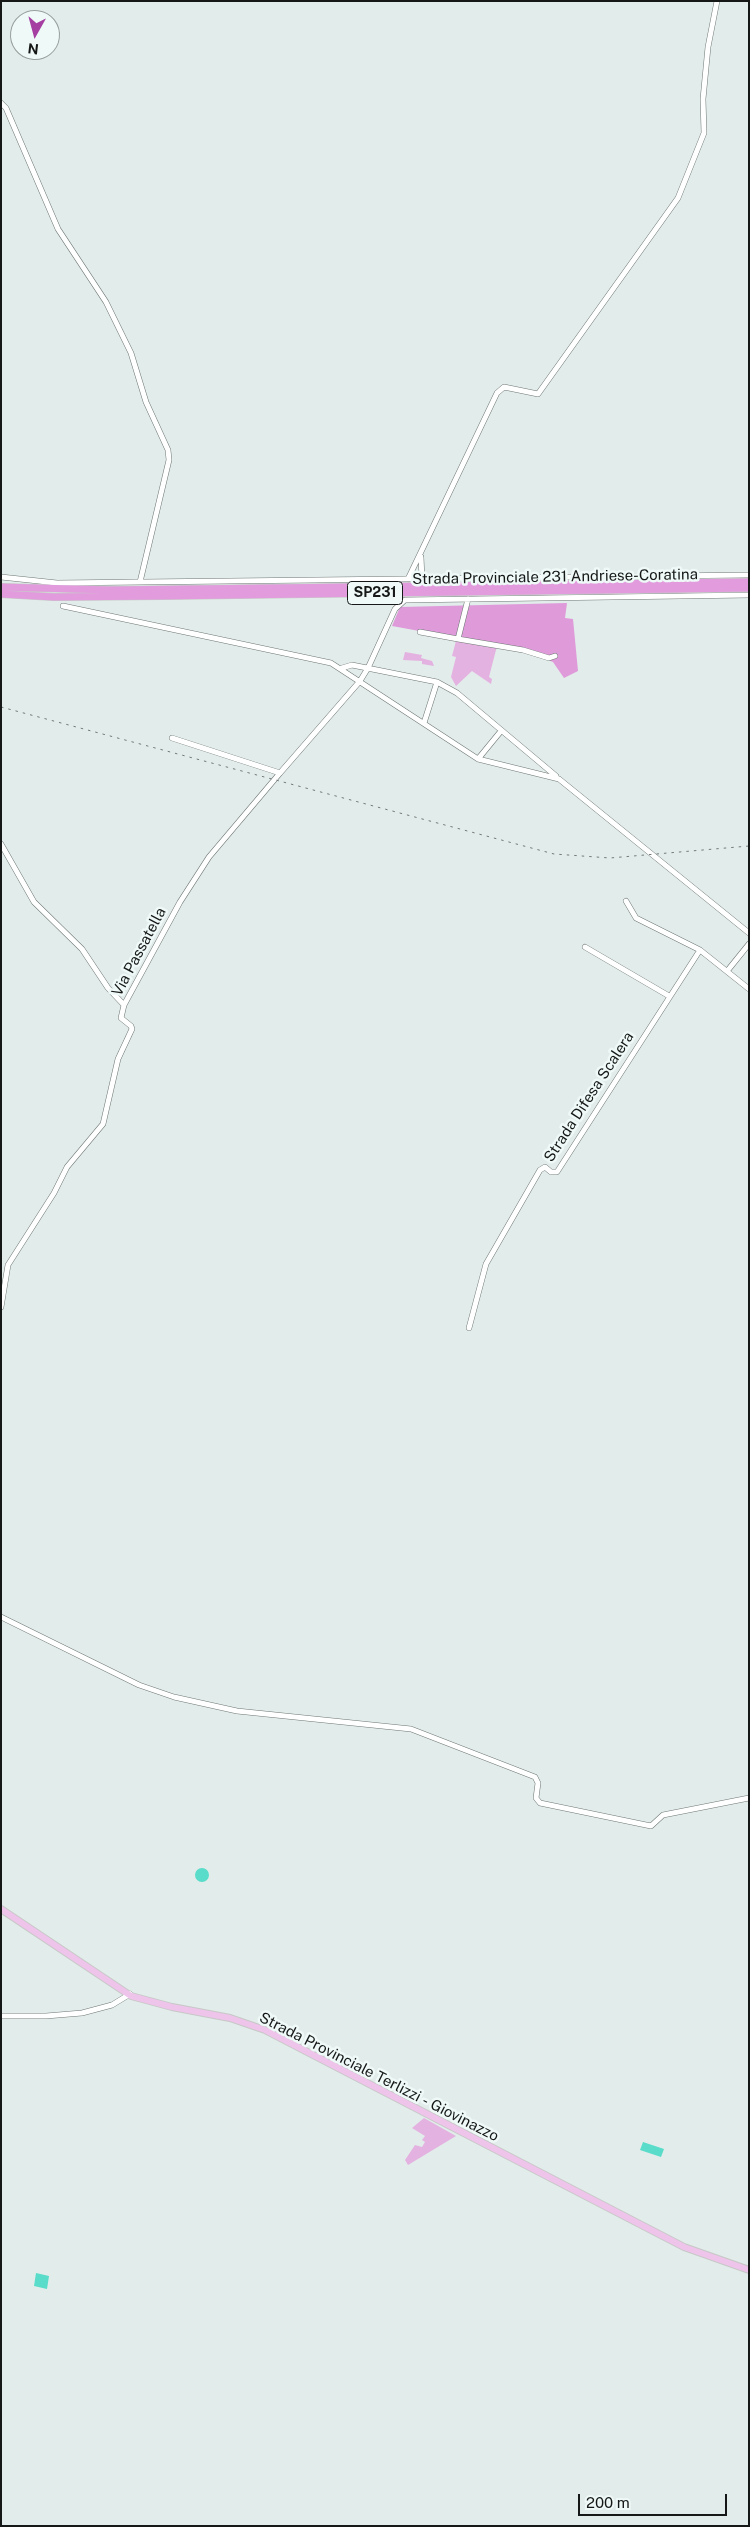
<!DOCTYPE html>
<style>
body{margin:0}
#map{position:relative;width:750px;height:2527px;overflow:hidden;background:#e2ecea;font-family:"Public Sans",sans-serif}
canvas{display:block}
.frame{position:absolute;inset:0;border:2px solid #151817;pointer-events:none}
.north{position:absolute;left:10px;top:10px;width:50px;height:50px;box-sizing:border-box;background:#eff9f7;border:1px solid #989f9d;border-radius:50%;rotate:187deg;font-size:14px;font-weight:700;line-height:20px;text-align:center;color:#151817}
.north::after{content:'';display:block;margin:auto;width:18px;height:22px;background:#a53fa2;clip-path:polygon(50% 0,100% 100%,50% 72%,0 100%)}
.scale{position:absolute;left:578px;top:2494px;width:149px;height:22px;box-sizing:border-box;border:2px solid #151817;border-top:0;padding-left:6px;font-size:15px;line-height:18px;white-space:nowrap;color:#151817;-webkit-text-stroke:4px #eff9f7;paint-order:stroke}
</style>
<div id="map">
<canvas width="750" height="2527"></canvas>
<div class="frame"></div>
<div class="north">N</div>
<div class="scale">200 m</div>
</div>
<script>
const ctx = document.querySelector('canvas').getContext('2d');
ctx.lineJoin = 'round';
function paint(path, color) {
  ctx.fillStyle = color;
  ctx.fill(path, 'evenodd');
}
function shape(rows) {
  const path = new Path2D();
  for (const r of rows) {
    if (r.length === 3) {
      path.moveTo(r[0] + r[2], r[1]);
      path.arc(r[0], r[1], r[2], 0, 2 * Math.PI);
      continue;
    }
    path.moveTo(r[0], r[1]);
    for (let i = 2; i < r.length; i += 2) path.lineTo(r[i], r[i + 1]);
  }
  return path;
}
function stroke(path, color, width, dash) {
  ctx.strokeStyle = color;
  ctx.lineWidth = width;
  ctx.lineCap = dash ? 'butt' : 'round';
  ctx.setLineDash(dash || []);
  ctx.stroke(path);
}
function label(font, color, halo, rows, align = 'center') {
  ctx.font = font + ' "Public Sans",sans-serif';
  ctx.lineWidth = 5;
  ctx.setLineDash([]);
  ctx.textBaseline = 'middle';
  ctx.strokeStyle = halo;
  ctx.fillStyle = color;
  for (const [text, x, y, turn = 0] of rows) {
    ctx.save();
    ctx.translate(x, y);
    ctx.rotate((+turn || 0) * Math.PI / 180);
    ctx.textAlign = isNaN(turn) ? turn : align;
    if (halo) ctx.strokeText(text, 0, 0);
    ctx.fillText(text, 0, 0);
    ctx.restore();
  }
}
const green = shape([
 [456,641,497,646,489,677,492,679,491,684,472,671,456,686,451,677,456,657,452,656],
 [405,652,422,655,421,658,432,661,434,666,422,664,422,661,403,660],
 [424,2118,456,2136,408,2165,405,2160,415,2145,422,2147,425,2142,422,2140,425,2136,412,2128]
]);
const forest = shape([
 [567,603,565,618,573,619,578,671,564,678,553,662,523,650,392,626,400,607]
]);
const water = shape([
 [202,1875,7],
 [643,2142,664,2149,661,2157,640,2150],
 [36,2273,49,2276,47,2289,34,2286]
]);
const minor = shape([
 [1,103,6,108,58,229,106,302,131,353,146,402,168,450,169,460,140,582],
 [421,557,422,579],
 [1,577,57,583,749,575],
 [408,579,497,393,504,387,538,394,678,198,704,133,703,99,708,47,717,1],
 [63,606,331,663,478,759,559,779,749,933],
 [420,632,458,639,468,599],
 [458,639,523,650,549,658,555,656],
 [342,668,352,665,437,682,457,693,556,776],
 [424,723,437,682],
 [172,738,280,773,360,681,368,668,395,609,405,600,749,595],
 [478,759,501,731],
 [1,844,34,902,82,949,108,988,124,1005],
 [626,901,636,918,700,950,749,989],
 [585,947,669,996],
 [728,970,749,944],
 [1,1307,8,1265,54,1193,67,1167,103,1124,118,1059,132,1029,131,1026,121,1018,124,1005,180,902,209,857,280,773],
 [469,1328,486,1264,540,1170,545,1167,551,1172,557,1172,700,950],
 [1,1617,139,1685,174,1697,237,1711,411,1729,535,1777,538,1783,536,1798,540,1803,651,1826,663,1815,749,1798],
 [1,2016,46,2016,82,2013,112,2005,130,1994]
]);
const major = shape([
 [1,1909,131,1996,172,2007,230,2018,265,2030,684,2247,749,2270]
]);
const highway = shape([
 [1,587,110,590,749,582],
 [1,594,54,597,162,596,749,588]
]);
const rail = shape([
 [1,707,554,854,610,858,749,846]
]);
const shields = [
 [375,593,55]
];
const shieldNames = [
 ["SP231",375,593]
];
const streetNames = [
 ["Strada Provinciale 231 Andriese-Coratina",555,577,-1],
 ["Via Passatella",139,952,-62],
 ["Strada Difesa Scalera",589,1097,-57],
 ["Strada Provinciale Terlizzi - Giovinazzo",379,2077,27]
];
paint(green, '#e4b2e1');
paint(forest, '#df9ada');
paint(water, '#59dcc9');
stroke(minor, '#6e7775', 6);
stroke(major, '#c7c8c7', 8);
stroke(highway, '#c7c8c7', 8);
stroke(minor, '#fff', 5);
stroke(major, '#eec4eb', 6);
stroke(highway, '#e29cde', 7);
stroke(rail, '#737978', 1, [2.5, 5]);
for (const [x, y, w] of shields) {
  const box = new Path2D();
  box.roundRect(x - w / 2, y - 11.5, w, 23, 4);
  ctx.fillStyle = '#eff9f7';
  ctx.fill(box);
  stroke(box, '#151817', 1);
}
label('bold 14px', '#151817', null, shieldNames);
label('15px', '#151817', '#eff9f7', streetNames);
</script>
